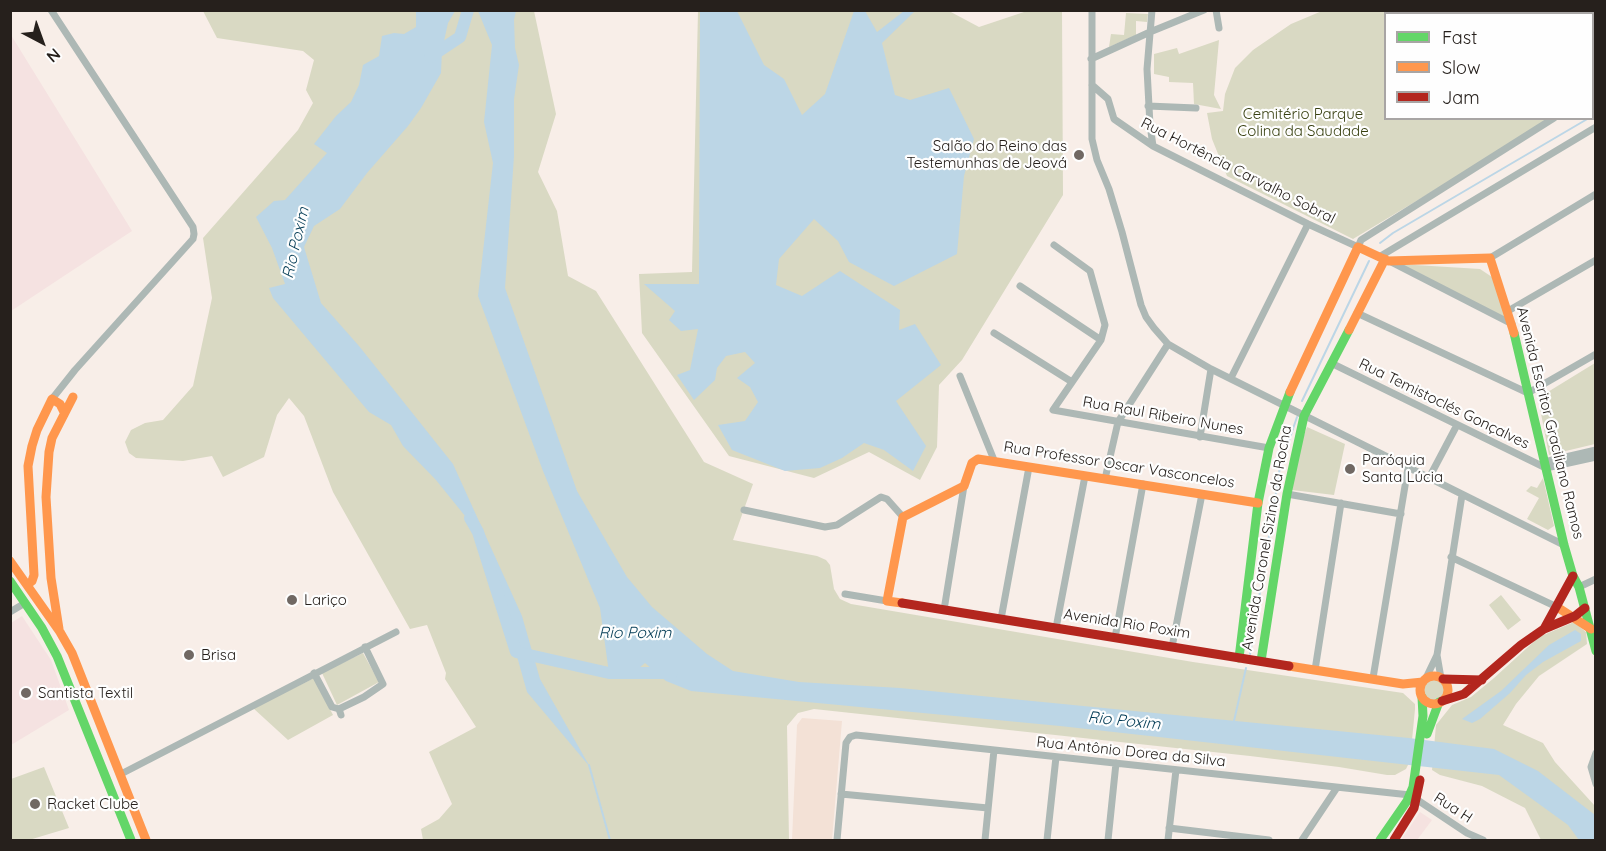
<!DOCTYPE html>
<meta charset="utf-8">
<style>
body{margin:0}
#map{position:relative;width:1606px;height:851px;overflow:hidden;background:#f8eee8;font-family:Quicksand,sans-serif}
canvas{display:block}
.frame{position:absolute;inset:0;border:12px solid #26201c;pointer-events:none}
.legend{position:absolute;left:1384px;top:12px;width:210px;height:108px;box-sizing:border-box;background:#fefefe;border:2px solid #a8a5a4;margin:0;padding:8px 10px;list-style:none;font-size:18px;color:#26201c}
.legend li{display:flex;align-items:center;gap:12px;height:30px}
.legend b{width:30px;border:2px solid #a8a5a4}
.north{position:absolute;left:12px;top:12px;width:60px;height:60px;-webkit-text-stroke:4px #fefefe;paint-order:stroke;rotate:139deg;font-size:16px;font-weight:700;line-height:24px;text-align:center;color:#26201c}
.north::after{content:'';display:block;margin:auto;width:21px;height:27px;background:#26201c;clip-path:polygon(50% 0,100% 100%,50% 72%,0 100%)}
</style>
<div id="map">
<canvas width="1606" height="851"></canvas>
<div class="frame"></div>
<ul class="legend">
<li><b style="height:8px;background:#63d668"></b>Fast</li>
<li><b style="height:8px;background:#ff974d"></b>Slow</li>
<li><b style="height:8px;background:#b3261e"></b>Jam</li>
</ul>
<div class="north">N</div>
</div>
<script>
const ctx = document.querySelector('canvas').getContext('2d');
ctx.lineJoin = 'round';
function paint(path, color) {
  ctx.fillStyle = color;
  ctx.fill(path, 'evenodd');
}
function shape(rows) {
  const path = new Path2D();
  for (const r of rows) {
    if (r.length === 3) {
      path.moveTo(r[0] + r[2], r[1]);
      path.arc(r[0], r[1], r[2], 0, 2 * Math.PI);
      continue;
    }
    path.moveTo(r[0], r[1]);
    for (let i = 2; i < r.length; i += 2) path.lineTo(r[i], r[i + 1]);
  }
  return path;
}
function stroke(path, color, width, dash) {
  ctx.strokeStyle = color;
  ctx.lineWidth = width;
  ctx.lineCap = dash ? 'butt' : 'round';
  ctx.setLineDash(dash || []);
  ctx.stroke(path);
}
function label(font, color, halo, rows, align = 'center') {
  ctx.font = font + ' Quicksand,sans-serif';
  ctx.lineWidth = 4.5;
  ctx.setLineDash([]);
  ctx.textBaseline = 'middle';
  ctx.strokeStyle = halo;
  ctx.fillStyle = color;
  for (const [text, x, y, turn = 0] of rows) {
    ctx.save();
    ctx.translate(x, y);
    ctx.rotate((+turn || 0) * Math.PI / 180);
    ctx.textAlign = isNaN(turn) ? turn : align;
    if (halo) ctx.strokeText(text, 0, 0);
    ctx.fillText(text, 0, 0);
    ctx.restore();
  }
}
const commercial = shape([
 [1420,812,1432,820,1417,840,1401,840]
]);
const industrial = shape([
 [11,35,132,231,11,311,10,311],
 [22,616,51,660,69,710,11,745,11,623]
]);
const built = shape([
 [802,718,842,721,832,840,792,840,797,725]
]);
const green = shape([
 [1524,10,1529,13,1386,14,1386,118,1553,119,1353,239,1227,176,1212,139,1207,113,1223,111,1225,94,1235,68,1253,50,1291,24,1322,11],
 [203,11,534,11,556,114,538,172,557,211,568,276,596,291,704,462,753,484,733,540,817,556,826,560,830,565,834,589,840,599,851,604,1193,662,1403,693,1415,704,1415,709,1410,761,1406,769,1395,775,1387,775,1339,767,1250,756,814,709,798,713,787,726,789,840,423,840,421,829,439,819,452,804,429,752,476,727,445,679,446,673,427,625,410,629,333,492,304,416,289,398,277,415,264,457,223,477,212,456,183,461,136,458,129,453,125,442,131,430,145,423,163,420,193,386,212,298,203,238,298,130,313,103,306,90,314,60,303,51,217,38],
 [698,11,949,11,979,27,1027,11,1062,11,1063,195,962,360,939,385,937,447,920,480,869,452,814,478,729,456,642,333,639,274,692,272],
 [1126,13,1148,14,1147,22,1136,21,1136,35,1109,47,1111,34,1124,35],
 [1219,40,1214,95,1221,109,1194,104,1193,83,1169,82,1169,77,1154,74,1154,54,1177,48,1179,54],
 [1399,264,1480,269,1492,277,1506,315,1504,318],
 [1595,363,1595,444,1549,455,1538,398],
 [1307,427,1345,444,1334,495,1292,490,1301,443],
 [1543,478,1554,526,1548,530,1527,519,1539,498,1526,491,1531,486,1537,488],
 [1501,595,1521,620,1508,630,1489,605],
 [1574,622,1586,632,1587,644,1539,676,1516,704,1503,725,1543,743,1555,762,1595,806,1595,840,1541,840,1525,808,1482,786,1440,775,1432,770,1436,725,1452,705,1471,697,1494,678,1539,637],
 [363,653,379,682,337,705,322,673],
 [1434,689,12],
 [314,678,333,715,288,740,253,708],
 [44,767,69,828,29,840,11,840,11,779]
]);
const water = shape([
 [416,11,455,11,448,23,442,50,441,73,421,108,408,126,367,173,340,209,314,226,304,247,321,303,359,346,453,464,522,616,540,679,590,767,527,692,502,603,478,532,436,480,403,446,391,425,369,412,342,380,273,298,269,288,285,284,272,248,256,217,274,201,285,200,327,153,314,144,336,116,351,102,359,85,363,65,379,56,382,36,394,33,404,34,416,27],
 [478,11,516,11,514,20,515,48,519,65,514,99,514,156,505,288,577,491,627,577,652,607,707,654,733,671,799,682,900,688,1409,738,1494,749,1538,771,1595,815,1595,840,1579,840,1568,825,1499,775,1060,726,691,691,666,681,645,663,633,673,609,673,600,608,543,471,478,296,493,163,484,122,492,45],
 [700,11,737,11,764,65,784,79,802,115,825,94,854,11,865,11,877,32,904,11,915,11,882,43,895,95,910,100,949,88,974,139,964,176,957,254,894,286,849,262,838,241,814,219,779,259,776,285,802,296,840,271,900,310,899,330,915,324,941,365,896,401,926,446,913,471,884,450,864,443,842,458,820,468,785,471,732,450,718,425,745,421,758,402,750,387,737,378,755,363,745,352,726,356,717,368,715,380,694,400,677,375,690,370,698,329,681,331,669,320,675,311,644,284,699,284],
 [1575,630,1581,634,1581,641,1543,662,1526,675,1510,693,1480,719,1472,723,1462,719,1501,691,1549,645]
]);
const stream = shape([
 [1592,116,1596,115],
 [1380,243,1393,233,1589,118],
 [1302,401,1369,261],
 [1250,654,1280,467,1297,417],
 [1234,721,1246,668],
 [589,765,610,840]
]);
const river = shape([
 [430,57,460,37,468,10],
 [470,518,478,532,516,652,609,673,672,673]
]);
const street = shape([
 [51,10,193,227,194,234,193,239,75,370,52,399],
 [1092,10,1092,139,1097,160,1109,189,1122,232,1141,305,1146,317,1154,328,1168,344,1211,369,1564,545],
 [1152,10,1147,69,1150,125,1153,146],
 [1216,10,1219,28],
 [1575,14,1575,10],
 [1091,59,1150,32,1204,10],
 [1092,85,1108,99,1114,119,1153,146,1308,224,1358,247,1361,240,1554,118],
 [1148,106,1196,108],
 [1054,245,1090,271,1105,325,1101,340,1053,410,1269,448],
 [1379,257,1596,127],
 [1490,258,1596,194],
 [1389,261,1512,324],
 [1020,286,1101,340],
 [1508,311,1596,260],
 [1357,313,1528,393,1596,354],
 [994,333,1072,382],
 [1331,363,1546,468,1596,457],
 [960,376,994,460],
 [1231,378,1308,224],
 [1200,437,1211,369],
 [1544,462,1596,450],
 [1429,478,1457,425],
 [1105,479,1118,422,1168,344],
 [1287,494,1401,514],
 [744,510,825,527,837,525,881,497,887,499,903,517],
 [1451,557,1557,607],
 [1579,587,1596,579],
 [845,594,887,601],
 [944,610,964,486],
 [10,612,25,603],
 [1001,619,1029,467],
 [1056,628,1085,476],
 [1115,638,1143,484],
 [1172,647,1202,494],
 [1437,655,1441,678],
 [1315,670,1341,503],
 [314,673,332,707,339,709,341,715],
 [1373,678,1408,468],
 [1426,678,1437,655,1462,495],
 [339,709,364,697,383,684,365,647],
 [1596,753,1591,767,1596,784],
 [121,774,396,632],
 [841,794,988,808],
 [1169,828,1269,840],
 [837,840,846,743,850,737,856,735,1410,795,1467,833,1483,840],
 [985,840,994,750],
 [1047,840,1056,757],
 [1108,840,1116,763],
 [1168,840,1176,770],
 [1302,840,1336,789]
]);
const fast = shape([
 [1514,333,1564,545,1573,576,1579,587,1596,651],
 [10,581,42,628,57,656,131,840],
 [1239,658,1258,503,1269,448,1290,392],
 [1261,661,1287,494,1304,416,1349,330],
 [1427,734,1439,702],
 [1380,840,1407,801,1413,787,1423,716,1422,697]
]);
const slow = shape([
 [1349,330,1385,259],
 [1290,392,1358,247,1388,261,1490,258,1514,333],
 [10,561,60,632,72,653,146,840],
 [27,585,32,581,34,575,28,466,32,446,37,430,52,399,60,404,64,412],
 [902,603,887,601,903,517,964,486,972,463,978,459,1258,503],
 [1557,607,1591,629],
 [59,629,51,578,46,497,49,452,52,438,73,397],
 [1289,666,1403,684,1423,682],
 [1434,690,14]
]);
const jam = shape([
 [902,603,1289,666],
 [1544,629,1573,576],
 [1443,679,1482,680],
 [1442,701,1464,694,1521,645,1544,629,1575,616,1585,608],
 [1394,840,1414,808,1420,780]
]);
const markers = [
 [1079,155,6,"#706863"],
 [1350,469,6,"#706863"],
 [292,600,6,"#706863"],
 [189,655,6,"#706863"],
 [26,693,6,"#706863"],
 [35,804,6,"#706863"]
];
const parkNames = [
 ["Cemitério Parque",1303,114],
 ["Colina da Saudade",1303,131]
];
const poiNames = [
 ["Salão do Reino das",1067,146,"right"],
 ["Testemunhas de Jeová",1067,163,"right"],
 ["Paróquia",1362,460],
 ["Santa Lúcia",1362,477],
 ["Lariço",304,600],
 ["Brisa",201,655],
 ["Santista Textil",38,693],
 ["Racket Clube",47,804]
];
const streetNames = [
 ["Rua Hortência Carvalho Sobral",1238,171,27],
 ["Rua Temistoclés Gonçalves",1444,404,26],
 ["Rua Raul Ribeiro Nunes",1163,416,10],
 ["Avenida Escritor Graciliano Ramos",1550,423,76],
 ["Rua Professor Oscar Vasconcelos",1119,465,9],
 ["Avenida Coronel Sizino da Rocha",1267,538,-80],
 ["Avenida Rio Poxim",1127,624,9],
 ["Rua Antônio Dorea da Silva",1131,752,6],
 ["Rua H",1453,808,33]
];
const waterNames = [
 ["Rio Poxim",296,243,-77],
 ["Rio Poxim",635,633],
 ["Rio Poxim",1124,721,6]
];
paint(commercial, '#f5e2e0');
paint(industrial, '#f5e2e1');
paint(built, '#f3e1d6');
paint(green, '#d9d9c3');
paint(water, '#bcd6e6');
stroke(stream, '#bcd6e6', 2);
stroke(river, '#bcd6e6', 12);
stroke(street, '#adb8b5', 7);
stroke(fast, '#63d668', 9);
stroke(slow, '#ff974d', 9);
stroke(jam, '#b3261e', 9);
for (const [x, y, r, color] of markers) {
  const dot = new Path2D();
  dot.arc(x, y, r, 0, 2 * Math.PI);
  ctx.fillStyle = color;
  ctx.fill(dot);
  stroke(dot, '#fefefe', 2);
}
label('15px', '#384010', '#fefefe', parkNames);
label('15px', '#26201c', '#fefefe', poiNames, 'left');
label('15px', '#26201c', '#fefefe', streetNames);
label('italic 16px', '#013a54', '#fefefe', waterNames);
</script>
